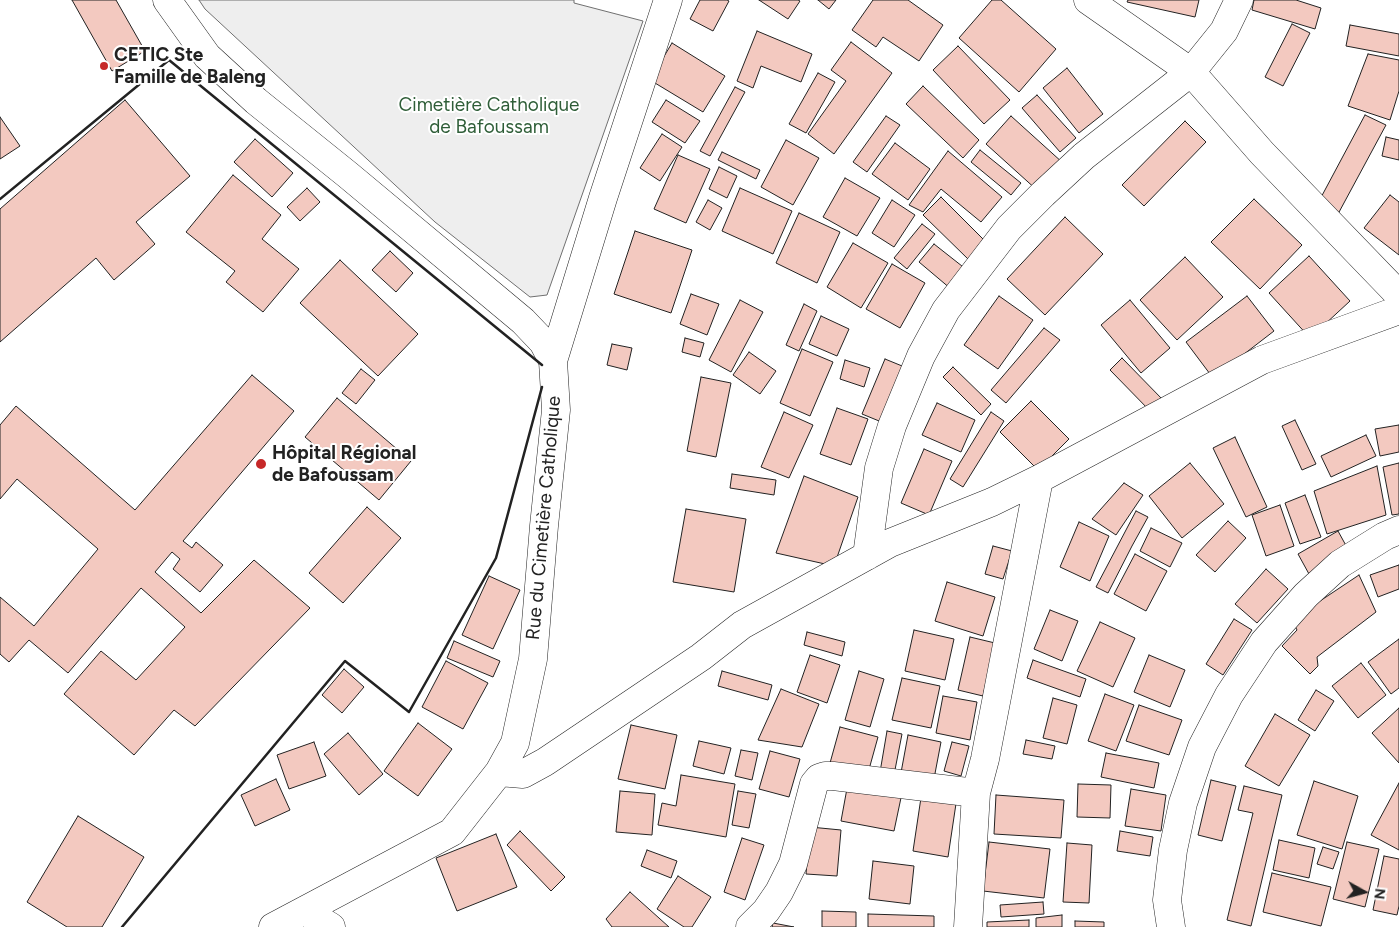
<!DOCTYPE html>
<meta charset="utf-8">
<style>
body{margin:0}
#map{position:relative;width:1399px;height:927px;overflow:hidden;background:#fff;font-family:Figtree,sans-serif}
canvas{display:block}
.north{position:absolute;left:1339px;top:867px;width:50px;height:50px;-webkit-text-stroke:4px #fff;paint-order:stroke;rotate:97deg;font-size:14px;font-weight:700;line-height:20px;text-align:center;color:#222}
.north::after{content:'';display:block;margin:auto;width:18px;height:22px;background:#222;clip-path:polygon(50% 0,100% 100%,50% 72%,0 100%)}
</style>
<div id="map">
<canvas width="1399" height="927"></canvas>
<div class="north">N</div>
</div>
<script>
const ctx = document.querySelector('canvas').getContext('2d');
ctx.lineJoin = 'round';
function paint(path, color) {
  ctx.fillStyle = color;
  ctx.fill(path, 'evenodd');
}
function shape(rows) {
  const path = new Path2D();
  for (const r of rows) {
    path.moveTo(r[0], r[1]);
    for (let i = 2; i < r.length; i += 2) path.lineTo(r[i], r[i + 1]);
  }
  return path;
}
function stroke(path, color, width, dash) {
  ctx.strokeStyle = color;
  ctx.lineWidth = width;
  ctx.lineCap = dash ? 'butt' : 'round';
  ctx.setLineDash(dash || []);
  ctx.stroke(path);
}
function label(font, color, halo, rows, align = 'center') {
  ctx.font = font + ' Figtree,sans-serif';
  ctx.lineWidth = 4;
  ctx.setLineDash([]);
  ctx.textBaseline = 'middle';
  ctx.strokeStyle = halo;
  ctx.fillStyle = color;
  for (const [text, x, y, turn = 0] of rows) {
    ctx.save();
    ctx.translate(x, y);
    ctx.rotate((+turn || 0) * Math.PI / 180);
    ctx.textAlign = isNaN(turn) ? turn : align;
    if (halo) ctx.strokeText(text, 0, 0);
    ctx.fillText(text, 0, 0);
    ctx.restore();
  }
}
const green = shape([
 [199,0,574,0,574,3,643,21,547,295,530,297,435,222,205,9,199,0]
]);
const building = shape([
 [72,0,116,0,145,51,112,71,72,0],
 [700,0,727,0,729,1,713,31,690,19,700,0],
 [759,0,798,0,800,1,788,19,759,0],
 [818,0,836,0,829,9,818,0],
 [873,0,908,0,943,25,919,61,883,37,876,47,852,30,873,0],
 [992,0,1001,0,1056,49,1019,92,959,38,992,0],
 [1128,0,1199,0,1195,17,1127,2,1128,0],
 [1254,0,1296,0,1321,8,1315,29,1252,10,1254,0],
 [1292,24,1310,33,1283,86,1265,77,1292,24],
 [1350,25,1399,34,1399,56,1346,46,1350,25],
 [757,31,812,54,801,82,761,66,753,88,737,81,757,31],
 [851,42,892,73,834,154,808,134,846,81,831,70,851,42],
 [672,43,725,76,703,112,650,80,672,43],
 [958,46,1010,100,984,124,933,70,958,46],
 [1368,54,1399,60,1399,91,1390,120,1348,106,1368,54],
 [1067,68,1103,114,1079,133,1043,88,1067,68],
 [818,73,835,82,806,133,789,124,818,73],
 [923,86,979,140,963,158,906,104,923,86],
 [735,87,745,92,710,156,700,151,735,87],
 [1037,95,1076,138,1060,152,1022,108,1037,95],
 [125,100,190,176,136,222,155,244,114,280,96,258,0,342,0,209,125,100],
 [666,100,700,121,685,143,652,122,666,100],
 [1365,115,1386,125,1338,214,1318,203,1365,115],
 [886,116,900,125,867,172,853,162,886,116],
 [1011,116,1063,163,1038,191,986,144,1011,116],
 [0,117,20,146,0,159,0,117],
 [1185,121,1206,142,1144,206,1122,185,1185,121],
 [662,134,682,147,660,181,640,168,662,134],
 [1386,137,1399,140,1399,160,1382,156,1386,137],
 [255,139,293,173,272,197,234,162,255,139],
 [786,140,819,158,793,205,761,187,786,140],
 [895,143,930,169,908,200,872,174,895,143],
 [980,150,1021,183,1011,195,971,162,980,150],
 [948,151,1002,197,981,222,941,189,923,212,909,205,948,151],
 [722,152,760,170,756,179,718,160,722,152],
 [678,155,710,169,686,223,654,209,678,155],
 [719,167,737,176,727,198,709,189,719,167],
 [233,175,281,215,262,239,299,269,263,312,226,282,235,271,186,232,233,175],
 [845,178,880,198,857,236,823,217,845,178],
 [307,188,320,202,300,221,287,207,307,188],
 [740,188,792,211,773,254,722,231,740,188],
 [1390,195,1399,202,1399,255,1364,228,1390,195],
 [941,197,986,242,969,260,923,215,941,197],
 [1254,199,1302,245,1260,289,1211,242,1254,199],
 [708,200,722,208,710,230,696,222,708,200],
 [892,200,915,215,894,247,872,233,892,200],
 [799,213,840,232,817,283,776,263,799,213],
 [1065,217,1103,254,1045,315,1007,279,1065,217],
 [922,224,935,234,907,269,894,258,922,224],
 [635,231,692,250,671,313,614,294,635,231],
 [853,243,888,263,861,308,827,287,853,243],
 [934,244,967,270,951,289,919,262,934,244],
 [390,251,413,273,396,292,372,270,390,251],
 [1309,256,1350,301,1310,338,1269,293,1309,256],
 [1185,257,1223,297,1177,340,1140,300,1185,257],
 [340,260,418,334,378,376,300,303,340,260],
 [892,264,925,283,900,328,866,309,892,264],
 [691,294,719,304,707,335,680,324,691,294],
 [999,296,1033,320,998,369,964,345,999,296],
 [1247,296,1274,331,1213,378,1186,342,1247,296],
 [740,300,763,312,731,372,709,360,740,300],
 [1130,300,1170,348,1141,373,1101,325,1130,300],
 [804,304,817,311,799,351,786,345,804,304],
 [821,316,849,329,837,356,809,344,821,316],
 [1044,328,1060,340,1006,403,991,390,1044,328],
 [685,338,704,343,700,357,682,352,685,338],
 [612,344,632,348,627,370,607,365,612,344],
 [802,349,833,362,810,416,780,403,802,349],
 [749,352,776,371,760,394,733,375,749,352],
 [1122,358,1164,401,1152,413,1110,370,1122,358],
 [885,359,907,368,884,423,862,414,885,359],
 [845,360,870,368,864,387,840,379,845,360],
 [953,367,991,404,981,415,943,377,953,367],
 [361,369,375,380,356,404,342,393,361,369],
 [252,375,294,411,183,541,192,548,196,542,223,565,200,592,173,569,180,559,172,552,155,572,201,613,254,560,310,608,195,726,174,710,134,755,64,694,101,651,136,680,185,627,141,588,68,673,29,640,9,662,0,654,0,597,34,626,98,549,17,479,0,499,0,425,16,406,135,510,252,375],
 [701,377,731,383,716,457,687,451,701,377],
 [337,398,411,461,379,500,305,437,337,398],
 [1031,401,1069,439,1038,470,1000,432,1031,401],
 [937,403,975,420,961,452,922,435,937,403],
 [837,408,868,419,851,465,820,454,837,408],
 [784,412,813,425,789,478,761,467,784,412],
 [991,412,1004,421,963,487,950,479,991,412],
 [1295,420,1316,464,1302,470,1282,426,1295,420],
 [1399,425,1399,452,1380,456,1375,429,1399,425],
 [1366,435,1376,456,1331,477,1321,456,1366,435],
 [1235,437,1267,507,1246,517,1213,448,1235,437],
 [924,449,952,461,929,515,901,503,924,449],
 [1190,463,1224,504,1182,538,1149,496,1190,463],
 [1399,463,1399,514,1392,515,1383,467,1399,463],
 [1377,466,1386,515,1327,534,1314,491,1377,466],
 [732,474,776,480,774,495,730,488,732,474],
 [804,476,858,497,834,566,776,553,804,476],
 [1124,483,1143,495,1116,535,1092,519,1124,483],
 [1305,495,1321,537,1300,544,1285,503,1305,495],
 [1280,505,1294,546,1266,556,1252,515,1280,505],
 [367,507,401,538,343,603,309,573,367,507],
 [686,509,746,519,734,592,673,582,686,509],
 [1136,511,1148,517,1132,546,1108,593,1096,587,1136,511],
 [1228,521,1246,538,1215,572,1196,555,1228,521],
 [1079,522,1109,536,1090,581,1060,567,1079,522],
 [1151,528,1182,543,1170,567,1140,551,1151,528],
 [1338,531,1349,551,1309,574,1298,554,1338,531],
 [993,546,1012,551,1003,579,985,574,993,546],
 [1135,554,1167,571,1146,611,1114,594,1135,554],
 [1399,565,1399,589,1378,597,1370,575,1399,565],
 [1266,569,1288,589,1257,623,1235,604,1266,569],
 [1359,575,1376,612,1317,657,1318,666,1310,674,1282,646,1297,630,1295,626,1305,611,1359,575],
 [489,576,520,590,493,649,462,635,489,576],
 [947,582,995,597,983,636,935,621,947,582],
 [1050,610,1078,621,1062,661,1034,649,1050,610],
 [1234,619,1252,630,1223,675,1206,664,1234,619],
 [1100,622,1135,638,1113,687,1077,671,1100,622],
 [914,630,954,639,945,680,905,671,914,630],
 [807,632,845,642,842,656,804,645,807,632],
 [970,637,995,643,983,696,958,690,970,637],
 [1399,639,1399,688,1391,694,1368,662,1399,639],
 [454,641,500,661,493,677,447,658,454,641],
 [810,655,840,665,827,703,797,692,810,655],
 [1149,655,1185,670,1170,707,1134,692,1149,655],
 [1033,660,1086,679,1080,697,1027,678,1033,660],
 [446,661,488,683,463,729,422,707,446,661],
 [1361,663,1386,695,1358,718,1332,686,1361,663],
 [344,669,364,687,342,713,322,695,344,669],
 [722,671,772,685,768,700,718,686,722,671],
 [859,671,884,679,870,727,845,720,859,671],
 [902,678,940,686,931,728,892,720,902,678],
 [781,689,819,704,802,747,758,740,781,689],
 [1316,690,1334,701,1315,731,1298,720,1316,690],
 [1105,694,1134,705,1116,751,1088,741,1105,694],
 [943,696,977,702,970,740,936,733,943,696],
 [1053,698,1077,705,1067,744,1043,738,1053,698],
 [1139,705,1182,720,1169,755,1126,741,1139,705],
 [1399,708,1399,763,1372,733,1399,708],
 [1275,714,1310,735,1279,786,1245,766,1275,714],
 [418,723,452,749,418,796,384,771,418,723],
 [631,725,677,735,665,789,618,779,631,725],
 [840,727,878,737,868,773,830,763,840,727],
 [887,731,902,734,893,780,879,778,887,731],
 [348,733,383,774,359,795,324,754,348,733],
 [908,735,941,742,933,784,900,778,908,735],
 [1026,740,1055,746,1052,759,1023,754,1026,740],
 [699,741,731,748,724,774,693,766,699,741],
 [314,742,326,776,289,789,277,755,314,742],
 [952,742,969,746,961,776,944,771,952,742],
 [741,750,758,753,752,780,735,776,741,750],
 [770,751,800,759,789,797,759,789,770,751],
 [1106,753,1159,763,1154,788,1101,777,1106,753],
 [681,775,735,784,726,837,658,825,662,803,676,806,681,775],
 [276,779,290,810,255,826,241,795,276,779],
 [1211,780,1236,786,1222,841,1198,835,1211,780],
 [1314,781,1358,796,1342,849,1297,835,1314,781],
 [848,783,902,793,894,831,841,821,848,783],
 [1399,783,1399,850,1371,835,1399,783],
 [1078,784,1111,785,1110,818,1077,817,1078,784],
 [1244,786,1282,795,1251,926,1227,920,1253,813,1238,810,1244,786],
 [1131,789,1166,795,1161,831,1125,826,1131,789],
 [620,791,655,794,652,835,616,832,620,791],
 [738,791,756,794,749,828,732,825,738,791],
 [922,791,957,797,948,857,913,851,922,791],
 [996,795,1064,800,1061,838,994,834,996,795],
 [78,816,144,857,102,927,67,927,27,902,78,816],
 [810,827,841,830,837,876,806,874,810,827],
 [520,831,565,877,551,891,507,845,520,831],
 [1120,831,1153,837,1150,856,1117,851,1120,831],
 [496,834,517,887,457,911,436,858,496,834],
 [742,838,764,845,745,900,724,892,742,838],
 [1279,840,1315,848,1309,878,1273,870,1279,840],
 [989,842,1050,849,1044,898,983,891,989,842],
 [1347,842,1379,849,1365,907,1333,899,1347,842],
 [1067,843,1092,845,1089,903,1063,902,1067,843],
 [1323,847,1339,852,1333,869,1317,864,1323,847],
 [647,850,677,861,671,878,641,866,647,850],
 [1384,856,1399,859,1399,906,1397,915,1373,910,1384,856],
 [873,861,914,866,910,904,869,899,873,861],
 [1272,873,1331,887,1321,926,1263,912,1272,873],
 [678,876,711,897,692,927,684,927,657,909,678,876],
 [630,892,669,927,612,927,606,919,630,892],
 [1043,902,1044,914,1001,917,1000,905,1043,902],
 [822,911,856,912,856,927,822,927,822,911],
 [868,914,934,916,934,927,868,927,868,914],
 [1062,915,1062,927,1036,927,1036,918,1062,915],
 [1029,920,1029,927,987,927,987,922,1029,920],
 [1075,921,1104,922,1104,927,1075,927,1075,921],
 [773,923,794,927,772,927,773,923]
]);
const minor = shape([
 [167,0,207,56,256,101,348,175,523,321,543,342,553,361,556,410,544,526,533,659,515,743,499,772,452,832,273,927],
 [1088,0,1191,72,1262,153,1399,295],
 [553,361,603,198,668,0],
 [867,556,879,468,892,426,921,356,946,310,1009,228,1043,194,1084,156,1191,72,1224,31,1239,0],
 [499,772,523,774,545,762,701,657,742,625,890,543,992,502,1039,479,1262,360,1399,310],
 [305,911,331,927],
 [750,927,766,911,779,892,793,864,814,784,819,778,825,776,833,776,976,793],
 [968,927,976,793,985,759,1039,479],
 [1171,927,1167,900,1173,850,1183,803,1202,747,1229,695,1264,642,1306,595,1340,564,1385,536,1399,530]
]);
const wall = shape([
 [0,199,169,60,542,365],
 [122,927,345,661,409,712,496,558,542,387]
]);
const markers = [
 [104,66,5,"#c62828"],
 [261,464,6,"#c62828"]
];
const poiNames = [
 ["CETIC Ste",114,55],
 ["Famille de Baleng",114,77],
 ["Hôpital Régional",272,453],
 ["de Bafoussam",272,475]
];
const parkNames = [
 ["Cimetière Catholique",489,105],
 ["de Bafoussam",489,127]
];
const streetNames = [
 ["Rue du Cimetière Catholique",544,518,-85]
];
paint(green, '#eee');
stroke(green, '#6f6f6f', 1);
paint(building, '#f3c9c0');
stroke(building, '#222', 1);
stroke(minor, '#222', 29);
stroke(minor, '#fff', 28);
stroke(wall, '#222', 2.5);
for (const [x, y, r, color] of markers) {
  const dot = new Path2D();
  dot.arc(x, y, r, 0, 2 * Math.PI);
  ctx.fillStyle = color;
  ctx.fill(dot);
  stroke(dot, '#fff', 2);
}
label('bold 19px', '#222', '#fff', poiNames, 'left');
label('19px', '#2f5e38', '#fff', parkNames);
label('19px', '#222', '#fff', streetNames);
</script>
